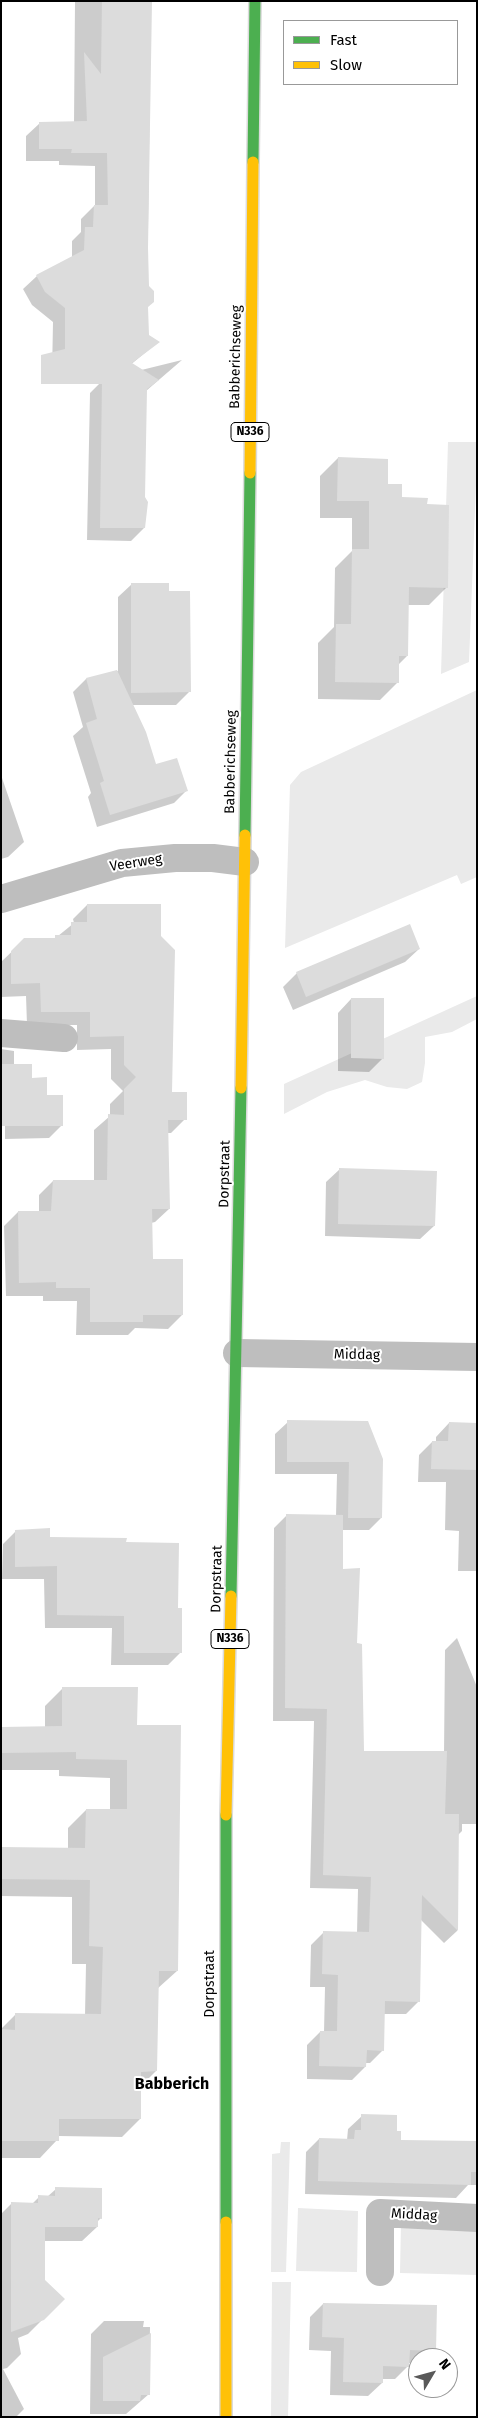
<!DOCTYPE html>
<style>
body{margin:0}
#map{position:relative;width:478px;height:2418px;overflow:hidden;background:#fff;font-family:"Fira Sans",sans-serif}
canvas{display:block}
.frame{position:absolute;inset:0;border:2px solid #000;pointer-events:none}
.legend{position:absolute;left:283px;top:20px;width:175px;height:65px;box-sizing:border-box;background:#fff;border:1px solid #999;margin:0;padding:6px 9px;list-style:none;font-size:15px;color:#000}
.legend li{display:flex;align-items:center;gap:10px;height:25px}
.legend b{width:25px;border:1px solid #999}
.north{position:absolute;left:408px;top:2348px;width:50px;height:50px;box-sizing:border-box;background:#fff;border:1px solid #999;border-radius:50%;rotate:53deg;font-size:14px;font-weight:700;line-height:20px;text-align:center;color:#000}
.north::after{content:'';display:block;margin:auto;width:18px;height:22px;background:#595959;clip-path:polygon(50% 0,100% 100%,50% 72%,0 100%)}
</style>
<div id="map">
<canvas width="478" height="2418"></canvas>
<div class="frame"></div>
<ul class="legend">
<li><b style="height:6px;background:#4caf50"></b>Fast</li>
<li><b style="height:6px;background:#ffc107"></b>Slow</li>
</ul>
<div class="north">N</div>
</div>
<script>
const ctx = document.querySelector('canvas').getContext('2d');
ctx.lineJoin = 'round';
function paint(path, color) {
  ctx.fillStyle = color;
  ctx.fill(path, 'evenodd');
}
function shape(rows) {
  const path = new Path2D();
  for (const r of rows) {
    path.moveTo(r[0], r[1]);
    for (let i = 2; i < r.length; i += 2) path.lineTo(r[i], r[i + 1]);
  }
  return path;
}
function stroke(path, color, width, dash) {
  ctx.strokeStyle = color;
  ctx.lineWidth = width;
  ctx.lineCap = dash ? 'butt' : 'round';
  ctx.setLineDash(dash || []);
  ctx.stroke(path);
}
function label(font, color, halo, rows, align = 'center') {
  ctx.font = font + ' "Fira Sans",sans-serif';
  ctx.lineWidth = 4;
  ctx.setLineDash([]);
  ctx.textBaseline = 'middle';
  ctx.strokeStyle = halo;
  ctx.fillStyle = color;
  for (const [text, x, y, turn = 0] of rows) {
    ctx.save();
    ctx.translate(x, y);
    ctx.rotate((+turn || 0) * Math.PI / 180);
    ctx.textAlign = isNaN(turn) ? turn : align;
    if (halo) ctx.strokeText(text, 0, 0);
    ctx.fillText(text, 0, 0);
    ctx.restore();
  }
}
const green = shape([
 [448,442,477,442,477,459,469,662,441,674],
 [477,690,477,877,461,884,457,875,285,948,290,785,301,772],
 [477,996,477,1019,452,1032,425,1037,425,1063,422,1082,407,1089,387,1087,365,1080,327,1092,284,1114,284,1084],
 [281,2142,290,2142,286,2272,271,2272,272,2154,280,2153],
 [298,2208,358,2211,357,2272,296,2271],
 [401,2225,477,2228,477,2275,400,2273],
 [272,2282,291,2282,288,2417,271,2417]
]);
const shadow = shape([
 [151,1,147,307,148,336,158,342,117,376,182,360,146,391,144,528,131,541,87,540,90,393,103,380,52,373,53,322,32,305,23,289,37,276,72,257,72,241,81,232,81,219,95,205,95,166,59,165,59,161,26,161,26,136,40,123,74,122,75,2,45,1],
 [338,458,387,485,401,498,426,506,447,587,429,605,408,605,407,656,398,665,398,682,380,700,318,699,318,643,334,627,335,568,352,551,352,518,320,518,320,476],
 [132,584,168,592,190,691,176,705,132,705,155,766,187,790,174,803,97,827,88,797,91,793,73,736,83,727,73,692,86,679,118,671,118,597],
 [1,775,24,842,8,857,1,859],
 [87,905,160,937,171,1093,185,1119,171,1133,167,1133,169,1209,155,1222,151,1223,151,1260,182,1315,168,1329,135,1328,128,1335,76,1335,77,1301,43,1301,43,1296,6,1296,4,1226,18,1212,39,1212,39,1195,53,1181,94,1182,94,1130,110,1116,110,1104,123,1091,111,1079,111,1049,77,1050,77,1025,27,1025,26,996,1,997,1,962,24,940,53,939,58,936,74,923,73,919],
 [419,949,405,962,293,1010,283,987,297,973],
 [351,999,383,1058,369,1072,338,1071,338,1013],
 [1,1049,14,1051,14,1066,30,1079,46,1096,62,1125,49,1138,5,1139,5,1122,1,1122],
 [340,1169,434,1226,420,1239,325,1236,326,1182],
 [288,1422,367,1422,381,1518,369,1530,342,1530,342,1570,356,1645,362,1752,444,1753,445,1650,457,1638,477,1687,477,1824,462,1824,462,1831,458,1835,457,1931,444,1943,420,1919,419,2001,406,2014,384,2014,383,2050,370,2063,365,2063,365,2067,352,2080,307,2079,307,2045,320,2032,324,2032,325,1987,310,1987,311,1945,324,1932,357,1933,358,1889,310,1888,314,1721,273,1721,274,1528,287,1515,336,1516,337,1474,275,1474,275,1434],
 [449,1423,477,1424,477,1571,458,1571,459,1531,445,1530,446,1482,418,1482,419,1455,432,1442,436,1442,436,1437],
 [15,1532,49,1538,125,1544,177,1609,181,1652,168,1665,111,1665,112,1628,45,1628,44,1579,2,1579,3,1544],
 [63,1688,135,1726,177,1971,157,1989,156,2071,140,2087,140,2119,122,2137,58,2136,57,2140,40,2158,1,2158,1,2029,16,2014,85,2015,86,1964,72,1964,72,1897,1,1896,1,1848,68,1849,68,1828,86,1810,110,1810,110,1778,59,1776,59,1770,1,1770,1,1728,45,1728,45,1706],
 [362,2116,396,2132,400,2141,477,2142,477,2185,468,2185,456,2198,305,2194,306,2152,319,2139,347,2140,348,2129],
 [56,2189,101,2218,97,2222,97,2227,82,2241,43,2241,44,2280,63,2299,28,2334,18,2338,21,2354,7,2368,3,2369,24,2409,16,2417,1,2417,1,2214,12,2203,32,2204,39,2197,47,2197],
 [323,2304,435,2350,427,2358,418,2358,418,2363,408,2363,408,2366,395,2379,382,2379,382,2383,368,2396,330,2395,331,2351,309,2350,310,2317],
 [104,2321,144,2321,143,2327,150,2327,149,2394,126,2414,90,2414,91,2334]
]);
const building = shape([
 [102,1,152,1,148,248,149,286,154,291,154,302,148,307,149,335,160,342,132,363,159,380,147,389,145,497,148,502,145,528,100,528,102,384,41,384,41,355,65,349,65,308,45,292,36,275,84,250,85,227,93,227,94,205,108,205,107,153,71,153,72,149,39,149,39,122,87,121,84,52,101,74],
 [338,457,388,459,388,484,402,484,402,497,428,498,427,504,449,505,448,588,409,587,408,656,399,656,399,683,335,682,336,624,351,624,352,549,369,549,369,501,337,501],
 [131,583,169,583,169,591,190,591,191,692,131,693],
 [117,670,146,732,156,764,177,758,188,791,110,815,100,783,104,781,86,723,97,719,86,678],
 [87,904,161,904,161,936,175,950,172,1092,187,1092,187,1120,168,1120,170,1209,152,1209,153,1259,183,1259,183,1315,143,1315,143,1322,90,1322,90,1288,56,1288,56,1282,19,1283,18,1211,51,1211,53,1180,107,1180,108,1114,124,1115,124,1089,136,1077,124,1065,124,1036,90,1037,90,1012,41,1012,40,983,11,984,11,951,24,938,55,938,55,935,71,935,71,922,87,922],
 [410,924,420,949,306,997,296,972],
 [351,998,384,998,384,1059,351,1058],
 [1,1064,32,1064,32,1078,47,1077,47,1095,63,1095,63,1126,1,1126],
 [339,1168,437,1171,435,1226,338,1224],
 [287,1420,368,1421,383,1459,382,1518,348,1518,349,1462,287,1462],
 [449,1422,477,1423,477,1470,431,1469,432,1441,448,1441],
 [286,1514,343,1515,343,1569,360,1568,357,1643,362,1644,364,1751,447,1751,445,1814,459,1814,458,1931,422,1895,420,2002,385,2001,384,2051,367,2050,366,2067,319,2066,320,2031,337,2031,338,1975,322,1974,323,1931,369,1932,371,1877,323,1875,327,1709,285,1708],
 [50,1528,50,1537,127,1538,126,1542,179,1543,178,1608,182,1608,182,1653,124,1653,124,1616,57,1615,57,1566,15,1567,15,1530],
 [62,1687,138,1687,137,1725,181,1725,178,1971,159,1971,157,2071,141,2072,141,2119,59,2119,59,2141,1,2141,1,2029,15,2030,15,2013,101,2014,103,1947,89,1946,90,1880,1,1879,1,1847,85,1848,86,1809,127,1809,127,1760,76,1759,76,1752,1,1753,1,1727,62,1726],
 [361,2114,397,2115,397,2131,401,2131,401,2140,477,2141,477,2172,471,2172,471,2185,318,2181,319,2138,354,2139,355,2130,361,2130],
 [55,2187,102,2188,102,2219,98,2218,98,2227,45,2227,45,2280,65,2299,44,2320,11,2332,11,2202,38,2203,38,2195,55,2196],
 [323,2303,437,2305,436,2351,410,2350,409,2367,383,2366,383,2383,343,2382,344,2338,322,2337],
 [151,2333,150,2395,141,2395,140,2401,103,2401,103,2357]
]);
const street = shape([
 [1,899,122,863,175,858,213,858,245,862],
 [1,1033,64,1038],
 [237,1353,477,1357],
 [380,2272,380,2213,477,2218]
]);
const fast = shape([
 [253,162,255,1],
 [245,835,250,473],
 [231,1596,241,1088],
 [226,2222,226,1815]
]);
const slow = shape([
 [250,473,253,162],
 [241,1088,245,835],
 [226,1815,231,1596],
 [226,2222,226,2417]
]);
const shields = [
 [250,432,38],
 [230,1639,38]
];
const shieldNames = [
 ["N336",250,432],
 ["N336",230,1639]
];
const streetNames = [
 ["Babberichseweg",236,357,-89],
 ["Babberichseweg",231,762,-89],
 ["Veerweg",136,863,-9],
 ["Dorpstraat",225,1174,-89],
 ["Middag",357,1355,1],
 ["Dorpstraat",217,1579,-89],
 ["Dorpstraat",210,1984,-90],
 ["Middag",414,2215,3]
];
const quarterNames = [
 ["Babberich",172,2085]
];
paint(green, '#eaeaea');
paint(shadow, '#0003');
paint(building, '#dcdcdc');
stroke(fast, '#dbdbdb', 14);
stroke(slow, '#dbdbdb', 14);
stroke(street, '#bebebe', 28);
stroke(fast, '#4caf50', 11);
stroke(slow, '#ffc107', 11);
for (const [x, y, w] of shields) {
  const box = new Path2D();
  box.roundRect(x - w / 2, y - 9.5, w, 19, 4);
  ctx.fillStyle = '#fff';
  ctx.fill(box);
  stroke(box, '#000', 1);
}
label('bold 12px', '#000', null, shieldNames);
label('14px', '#000', '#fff', streetNames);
label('bold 16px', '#000', '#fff', quarterNames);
</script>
